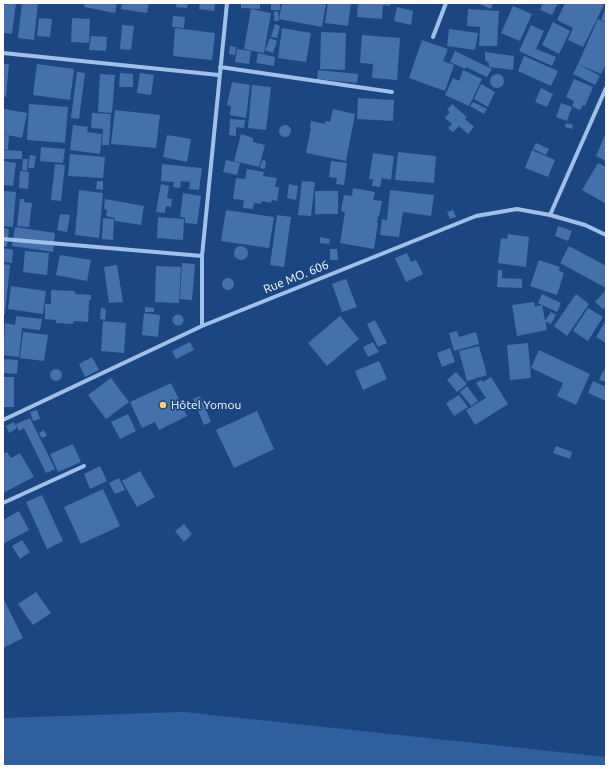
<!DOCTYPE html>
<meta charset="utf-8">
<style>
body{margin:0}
#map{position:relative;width:609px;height:769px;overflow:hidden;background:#1c4681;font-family:Ubuntu,sans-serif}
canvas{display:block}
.frame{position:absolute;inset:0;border:4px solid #fff;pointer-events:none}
</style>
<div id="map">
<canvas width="609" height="769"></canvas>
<div class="frame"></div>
</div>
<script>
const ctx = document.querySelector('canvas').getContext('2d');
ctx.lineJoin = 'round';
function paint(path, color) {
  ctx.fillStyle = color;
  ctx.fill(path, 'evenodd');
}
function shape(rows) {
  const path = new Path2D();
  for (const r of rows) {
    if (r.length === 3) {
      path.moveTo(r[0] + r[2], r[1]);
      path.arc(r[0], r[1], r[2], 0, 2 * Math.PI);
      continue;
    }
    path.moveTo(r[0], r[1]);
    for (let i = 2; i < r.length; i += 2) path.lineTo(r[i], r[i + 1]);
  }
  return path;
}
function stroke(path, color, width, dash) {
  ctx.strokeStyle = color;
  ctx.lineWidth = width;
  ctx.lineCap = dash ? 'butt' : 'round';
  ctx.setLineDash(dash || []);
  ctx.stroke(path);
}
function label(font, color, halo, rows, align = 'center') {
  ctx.font = font + ' Ubuntu,sans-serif';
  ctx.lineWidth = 3.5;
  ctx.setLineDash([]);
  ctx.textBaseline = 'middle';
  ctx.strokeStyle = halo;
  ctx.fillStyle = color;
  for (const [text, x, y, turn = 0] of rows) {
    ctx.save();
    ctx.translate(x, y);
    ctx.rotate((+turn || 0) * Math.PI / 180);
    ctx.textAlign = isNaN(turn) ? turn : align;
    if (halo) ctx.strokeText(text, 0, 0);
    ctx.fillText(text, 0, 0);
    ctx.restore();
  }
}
const green = shape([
 [184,712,606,757,606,766,3,766,3,718]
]);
const building = shape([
 [3,3,16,3,12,34,3,33],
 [22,3,38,3,34,40,18,38],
 [85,3,117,3,115,13,84,7],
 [122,3,149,3,147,13,121,9],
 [177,3,188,3,187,8,176,7],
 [200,3,215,3,214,11,199,9],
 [241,3,260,3,260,9,241,8],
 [271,3,280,3,280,10,271,10],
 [282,3,326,3,322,27,279,19],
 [328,3,351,3,348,26,325,23],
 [358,3,390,3,390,6,383,5,382,19,357,17],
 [477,3,493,3,491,9],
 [543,3,558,3,552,15,540,10],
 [565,3,599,3,604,5,583,47,568,40,573,28,557,20],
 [513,6,532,14,520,41,501,33],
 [606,6,606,22,601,20],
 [397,7,413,11,411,25,394,21],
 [251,9,271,13,264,53,244,49],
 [468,9,499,11,497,46,479,46,480,27,467,26],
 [278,11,279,21,274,21,274,12],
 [173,16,185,17,184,28,172,27],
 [39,18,52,19,50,37,37,36],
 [72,18,90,19,89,43,71,42],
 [598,19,606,23,606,64,601,74,578,64],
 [553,22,570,31,559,54,542,45],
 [275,24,280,26,277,38,271,37],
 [122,25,134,26,131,50,120,49],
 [531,25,544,31,536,49,556,57,552,66,519,51],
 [175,28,215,33,212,60,173,56],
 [282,28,311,33,306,62,278,58],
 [449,29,478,33,475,50,447,46],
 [321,32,346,33,345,70,320,69],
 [362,35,400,38,397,80,372,78,373,64,360,63],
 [91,36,107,37,106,51,89,50],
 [270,38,277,41,273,53,265,50],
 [422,40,448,49,443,61,454,65,445,91,409,78],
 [230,46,236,47,235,55,229,54],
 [237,49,251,51,249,64,235,62],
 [455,51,492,69,487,77,466,67,465,69,450,62],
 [485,52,514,56,513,70,489,67,489,63,485,60],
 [258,53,275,57,274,66,256,63],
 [524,56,558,71,551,86,518,71],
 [3,64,9,64,6,97,3,96],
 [37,64,74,69,70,100,33,95],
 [578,64,600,76,595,85,573,74],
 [318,70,358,74,357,83,317,79],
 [463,70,482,79,469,106,445,95,453,78,459,81],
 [77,72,85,73,79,119,71,118],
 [120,73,133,74,133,87,119,87],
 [140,73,154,75,151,95,137,93],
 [100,74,115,75,112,113,98,112],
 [497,81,7],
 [574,79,593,87,585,106,583,105,580,110,572,106,574,101,566,97],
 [232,82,250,85,246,118,230,115,231,106,227,105],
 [481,84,495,92,488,107,474,99],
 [252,85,271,87,266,130,248,128],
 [541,88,553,94,547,107,535,102],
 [358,98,394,100,393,121,357,119],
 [473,102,487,109,484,114,470,106],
 [561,103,572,107,567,121,556,117],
 [29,104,68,107,65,143,27,140],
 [452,104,467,117,465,119,474,127,468,134,459,126,453,132,448,128,452,124,445,118,450,112,447,110],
 [4,109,27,113,22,138,3,134],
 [333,109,355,114,346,161,306,153,311,128,310,128,311,121,325,124,325,121,330,122],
 [115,110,160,115,156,148,111,144],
 [92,113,111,114,109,145,102,145,103,129,91,128],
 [230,119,245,120,244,128,236,127,236,136,229,135],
 [566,123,573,125,572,129,565,127],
 [285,131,6],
 [73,125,88,127,87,132,102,134,100,154,70,150],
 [606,133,606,161,596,156],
 [241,134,253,138,253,142,265,145,259,167,234,161],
 [3,135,9,135,8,150,3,149],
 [167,135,191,139,187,162,163,157],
 [536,143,549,149,546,155,533,149],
 [41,147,65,149,63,163,40,161],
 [3,150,22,151,22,159,3,159],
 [532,150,555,160,548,177,525,168],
 [398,152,436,156,434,183,395,180],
 [373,153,394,156,391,180,382,178,380,187,372,186,373,179,369,179],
 [70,154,105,157,103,178,68,176],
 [30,155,36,156,34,168,28,168],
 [23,159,28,159,27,171,22,170],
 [226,160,240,163,237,175,223,172],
 [262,160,266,161,265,169,260,168],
 [3,161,16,163,13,186,3,185],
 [331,161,347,163,344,185,336,184,337,178,329,177],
 [598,163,606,167,606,204,582,190],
 [55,164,65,165,61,201,51,200],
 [162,164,202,168,199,190,189,189,190,182,181,181,180,188,173,187,174,182,161,181],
 [247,169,264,172,263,176,277,178,275,187,279,187,277,201,272,200,271,203,262,201,261,204,254,203,253,209,243,208,244,200,233,199,236,178,245,179],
 [20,171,29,172,28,189,19,188],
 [97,181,103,181,103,190,96,189],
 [302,181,315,182,311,216,298,215],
 [161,184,169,186,167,198,172,199,171,207,166,206,165,213,156,212],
 [289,184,298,186,296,200,287,198],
 [353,188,375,192,373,200,382,201,379,216,378,216,377,223,378,223,374,249,340,243,345,212,341,211,344,195,352,196],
 [79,190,103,193,99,238,75,235],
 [390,190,434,195,431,216,403,212,399,237,380,235,382,219,387,220],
 [4,191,16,192,13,227,3,226],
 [315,191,338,191,338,214,315,214],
 [183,193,201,196,197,224,185,223,185,218,180,217],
 [20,199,24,199,24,202,32,203,29,227,17,226],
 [105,199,144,206,141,225,115,221,115,218,106,216,107,210,104,209],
 [226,210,274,217,269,248,221,241],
 [453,210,456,217,450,219,447,212],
 [60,214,70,215,67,232,57,230],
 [277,215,291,217,284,267,270,265],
 [158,217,184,219,183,240,157,238],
 [103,218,114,219,113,240,102,239],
 [558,226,572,231,568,241,555,236],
 [15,227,55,233,53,252,12,246],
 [3,228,9,229,7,247,3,246],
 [508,234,529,237,526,267,498,263,501,238,507,239],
 [320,237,330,239,329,244,320,243],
 [241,253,7],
 [569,246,606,266,606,288,560,263],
 [3,248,13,250,12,263,3,262],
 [330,249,337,249,338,260,330,260],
 [25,251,49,253,47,275,23,272],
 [407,253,411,262,416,260,423,274,406,282,395,258],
 [60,255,91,260,87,281,56,275],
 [539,260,560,267,559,271,564,273,557,295,530,286],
 [182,263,195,264,192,300,180,299],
 [3,264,10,265,5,314,3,314],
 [117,265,123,302,109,303,104,267],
 [156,266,181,267,179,303,155,302],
 [498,270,502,270,502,278,522,279,522,288,497,287],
 [228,284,6],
 [346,279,357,307,342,312,332,284],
 [11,286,46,291,43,314,8,309],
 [51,290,75,291,75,294,91,295,91,300,89,300,88,322,74,321,73,324,56,323,56,320,45,319,45,304,51,304],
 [605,291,606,306,603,309,595,302],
 [542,294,561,303,557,312,538,303],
 [576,294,589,304,567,336,554,326],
 [534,302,535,307,542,305,547,330,517,336,512,305],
 [145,307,154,308,154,312,145,312],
 [101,308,106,309,105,320,100,319],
 [588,308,603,317,588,341,573,331],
 [551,312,556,315,551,324,545,321],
 [144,313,160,315,158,337,142,335],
 [178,320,5.5],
 [16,316,42,319,40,330,22,328,19,357,3,355,5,323,15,325],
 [340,316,359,339,327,366,308,343],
 [375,320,387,343,378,347,367,324],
 [606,320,606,343,596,337],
 [103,321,126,323,124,353,101,351],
 [457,331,459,337,476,332,479,344,454,351,449,333],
 [23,332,48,335,44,361,20,358],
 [190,342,194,350,176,359,172,351],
 [373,342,379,352,368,357,363,347],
 [528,343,531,378,510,380,507,345],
 [479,346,487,375,467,381,459,351],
 [450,348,455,362,442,367,437,353],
 [539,350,590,374,576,405,557,396,563,383,531,368],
 [92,357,99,370,85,377,79,364],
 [3,359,18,360,17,374,3,373],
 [379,361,387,379,363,390,355,371],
 [606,367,606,382,599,380,603,371,604,371],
 [56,375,6],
 [456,372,467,384,457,392,447,380],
 [3,377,14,377,14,407,3,407],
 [491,377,508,404,475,425,466,410,486,398,476,383,481,380,483,382],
 [111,378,129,402,106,419,88,395],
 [593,381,606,387,606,401,588,393],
 [171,383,187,416,159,430,155,422,142,428,130,402],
 [467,386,478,401,471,406,460,392],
 [459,395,468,407,454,416,446,403],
 [200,396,211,422,204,425,193,399],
 [37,410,40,419,33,421,30,412],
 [257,411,274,449,234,468,216,430],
 [128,414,136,431,120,439,111,422],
 [30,418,55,469,46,473,24,428,19,431,16,424],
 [14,422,17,428,9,433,6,426],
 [44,430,47,436,42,438,39,433],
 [73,444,81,462,58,472,50,454],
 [556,446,572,452,570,459,553,453],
 [7,452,11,458,20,453,34,477,3,493,3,454],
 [100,466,107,481,90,489,84,474],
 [140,471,155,497,137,507,122,481],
 [119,478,125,490,115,494,109,483],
 [103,489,120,526,81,544,64,507],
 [42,495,63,541,47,549,26,502],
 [19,511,29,530,3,544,3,520],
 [184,524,192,534,184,542,175,531],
 [22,540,30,552,20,559,12,546],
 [36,592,51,613,33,625,18,604],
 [3,598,23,638,3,648]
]);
const minor = shape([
 [433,37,446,3],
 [3,53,219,75],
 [220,67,392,92],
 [550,215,606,88],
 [3,239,202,256],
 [202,326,202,256,227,3],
 [3,420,202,326,476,216,517,209,550,215,585,225,606,235],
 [3,503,84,466]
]);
const markers = [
 [163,405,4,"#fad15e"]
];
const streetNames = [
 ["Rue MO. 606",296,277,-22]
];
const poiNames = [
 ["Hôtel Yomou",171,405]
];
paint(green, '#305f9f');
paint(building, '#4470ab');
stroke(minor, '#a1c0e9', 4);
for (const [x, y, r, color] of markers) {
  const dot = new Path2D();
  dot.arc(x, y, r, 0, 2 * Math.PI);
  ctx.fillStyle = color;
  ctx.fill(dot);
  stroke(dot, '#1c4681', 1.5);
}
label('12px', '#fff', '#1c4681', streetNames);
label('12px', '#fff', '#1c4681', poiNames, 'left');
</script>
